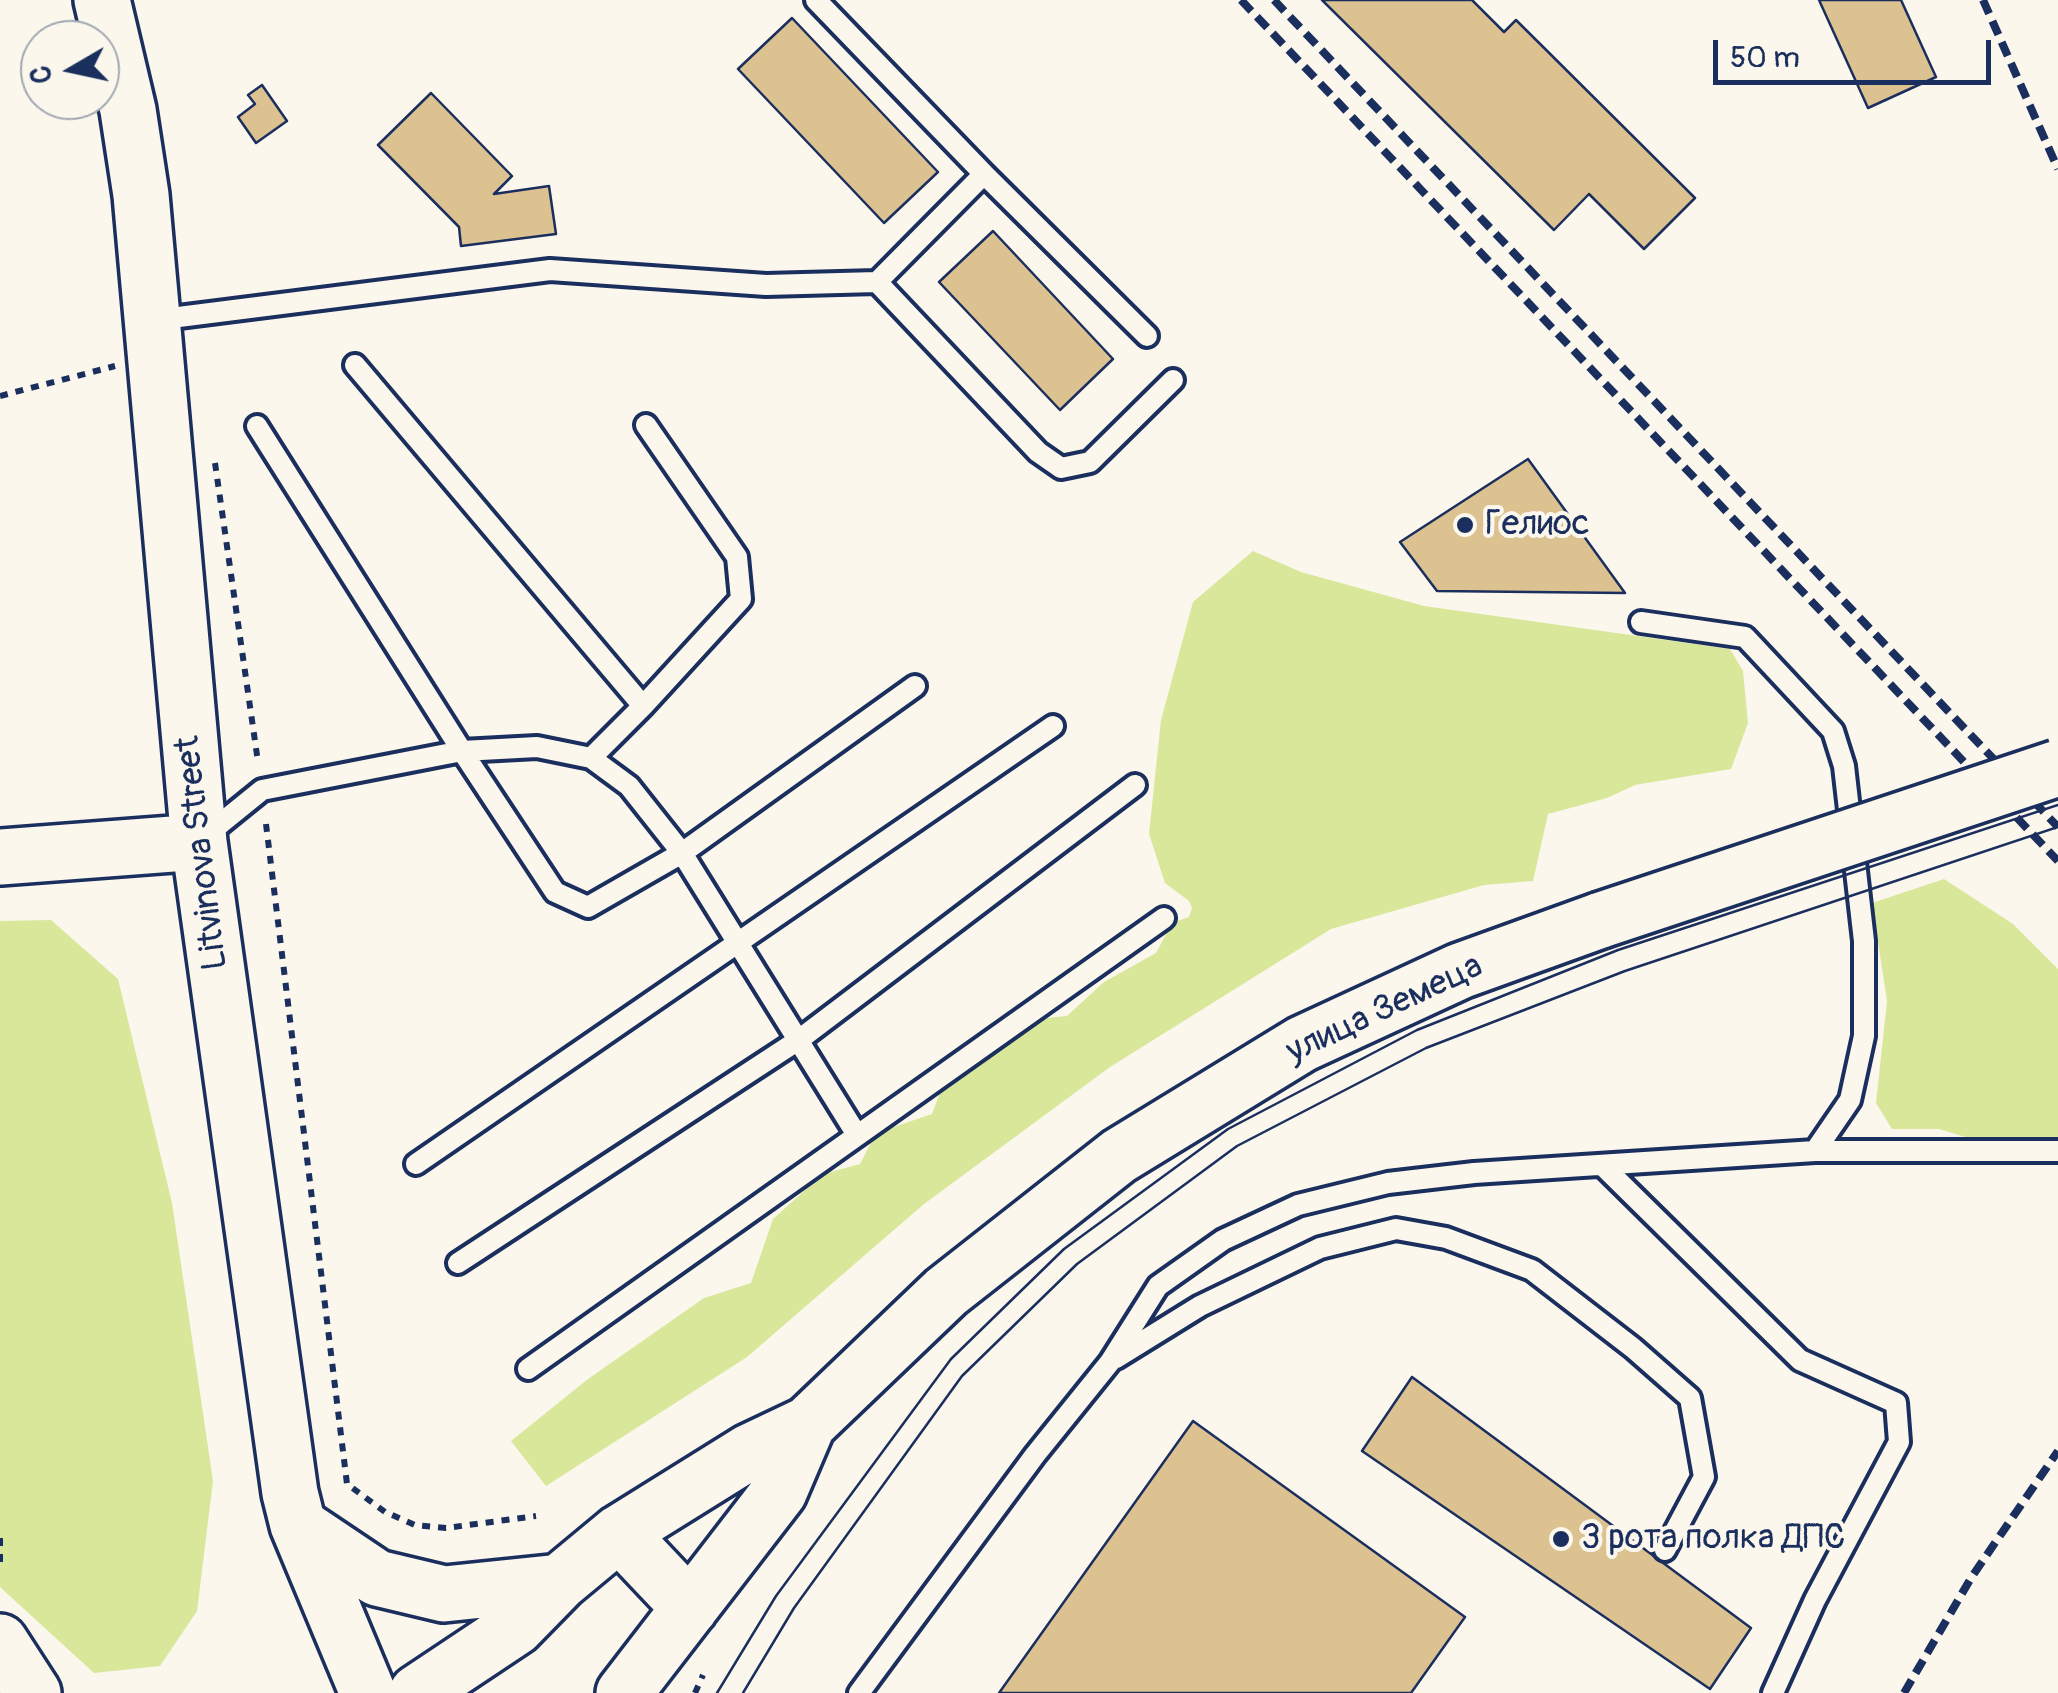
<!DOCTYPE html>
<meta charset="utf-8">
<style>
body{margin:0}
#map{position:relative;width:2058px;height:1693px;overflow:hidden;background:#fbf7ec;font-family:Pangolin,sans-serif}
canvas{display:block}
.north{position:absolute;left:20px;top:20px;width:100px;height:100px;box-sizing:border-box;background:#fbf7ec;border:2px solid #a1a7b3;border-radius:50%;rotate:261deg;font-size:28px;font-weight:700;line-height:40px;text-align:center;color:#1b2f5e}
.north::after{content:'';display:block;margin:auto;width:35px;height:45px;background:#1b2f5e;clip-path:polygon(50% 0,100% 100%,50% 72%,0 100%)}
.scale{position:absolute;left:1713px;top:40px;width:278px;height:45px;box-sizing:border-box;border:5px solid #1b2f5e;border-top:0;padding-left:12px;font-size:30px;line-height:35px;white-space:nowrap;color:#1b2f5e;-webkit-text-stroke:8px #fbf7ec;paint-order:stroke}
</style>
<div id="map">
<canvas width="2058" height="1693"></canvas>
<div class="north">С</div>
<div class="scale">50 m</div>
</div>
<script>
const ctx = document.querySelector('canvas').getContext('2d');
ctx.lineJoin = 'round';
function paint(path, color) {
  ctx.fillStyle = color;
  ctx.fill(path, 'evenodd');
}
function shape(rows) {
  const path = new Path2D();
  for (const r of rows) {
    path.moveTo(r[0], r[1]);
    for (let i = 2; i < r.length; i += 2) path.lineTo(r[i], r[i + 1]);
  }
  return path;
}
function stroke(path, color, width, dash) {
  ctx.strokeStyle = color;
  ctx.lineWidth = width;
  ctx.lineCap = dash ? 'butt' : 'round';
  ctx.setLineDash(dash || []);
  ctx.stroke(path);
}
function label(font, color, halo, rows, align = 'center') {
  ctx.font = font + ' Pangolin,sans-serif';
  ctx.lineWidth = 8;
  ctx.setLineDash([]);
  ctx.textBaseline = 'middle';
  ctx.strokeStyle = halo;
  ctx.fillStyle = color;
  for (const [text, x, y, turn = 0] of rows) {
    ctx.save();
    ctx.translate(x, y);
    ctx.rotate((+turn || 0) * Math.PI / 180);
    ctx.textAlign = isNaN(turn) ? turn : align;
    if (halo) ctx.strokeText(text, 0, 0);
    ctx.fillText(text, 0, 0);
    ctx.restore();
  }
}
const green = shape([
 [1253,551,1301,572,1424,606,1730,649,1743,671,1748,723,1731,769,1635,785,1607,798,1548,814,1533,881,1484,885,1331,929,1110,1067,924,1204,747,1357,546,1486,511,1441,588,1379,704,1298,751,1283,773,1219,823,1174,860,1164,876,1133,932,1114,944,1082,1037,1019,1067,1016,1104,982,1156,953,1172,923,1189,917,1192,908,1189,901,1165,883,1149,834,1161,720,1193,602],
 [1944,879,2013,924,2058,969,2058,1140,1982,1142,1939,1129,1892,1129,1876,1103,1887,1001,1872,903],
 [51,920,118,979,172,1203,213,1481,197,1611,160,1666,94,1673,0,1587,0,921]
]);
const building = shape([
 [1322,0,1472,0,1504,32,1516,20,1695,198,1644,249,1589,194,1554,230,1322,0],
 [1819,0,1901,0,1936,77,1868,108,1819,0],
 [792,18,938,172,884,223,738,69,792,18],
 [262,85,287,121,256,143,238,117,255,104,248,95,262,85],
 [431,93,512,176,494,194,549,186,556,234,461,246,459,227,378,145,431,93],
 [993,231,1113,359,1060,410,939,282,993,231],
 [1528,459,1625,593,1437,591,1400,542,1528,459],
 [1412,1377,1751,1628,1710,1689,1362,1451,1412,1377],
 [1193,1421,1465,1617,1411,1693,999,1693,1193,1421]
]);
const path = shape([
 [0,396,115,366],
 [215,463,258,762],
 [266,824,347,1484,385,1512,415,1525,446,1528,536,1516],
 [0,1538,0,1562],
 [695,1693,703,1675]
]);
const service = shape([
 [984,174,1147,336],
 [877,282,1038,452,1061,468,1090,462,1173,380],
 [155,320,550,270,766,285,877,282,984,174,816,0],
 [355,365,643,706,591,758],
 [257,426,462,751,555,892,588,907,682,853,915,686],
 [1641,622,1745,637,1833,731,1844,766,1864,941,1864,1036,1850,1100,1815,1151],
 [643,706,741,599,737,557,646,425],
 [204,837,262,790,462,751,537,747,591,758,629,786,682,853,857,1135],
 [416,1164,1053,726],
 [1602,1165,1800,1360,1896,1403,1899,1442,1815,1600,1773,1693],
 [458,1263,800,1039,1135,785],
 [1116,1358,1200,1306,1320,1248,1396,1229,1446,1238,1532,1270,1633,1348,1690,1398,1704,1477,1665,1550],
 [528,1369,1164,918],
 [859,1693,1035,1455,1110,1362,1158,1286,1223,1240,1298,1205,1388,1183,1474,1173,1815,1151,2058,1151]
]);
const primary = shape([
 [102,0,128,110,141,195,199,842,290,1493,298,1525,368,1693],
 [0,857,199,842],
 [298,1525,377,1578,444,1594,560,1582],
 [619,1533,690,1608],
 [0,1642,33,1693],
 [417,1693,516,1627,560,1582,619,1533,749,1452,808,1424,946,1292,1119,1156,1302,1044,1460,971,1601,920],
 [624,1693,779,1492,808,1424]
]);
const tram = shape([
 [717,1693,776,1596,951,1359,1064,1249,1228,1129,1417,1030,1618,950,2058,805],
 [743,1693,794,1608,962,1376,1077,1264,1237,1146,1426,1048,1625,971,2058,827]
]);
const rail = shape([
 [1241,0,2058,861],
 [1274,0,2058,827],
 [1983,0,2058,169],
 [1904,1693,1971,1578,2058,1451]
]);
const primaryBridge = shape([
 [1601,920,2058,768]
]);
const markers = [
 [1465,525,10,"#1b2f5e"],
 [1561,1539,10,"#1b2f5e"]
];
const poiNames = [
 ["Гелиос",1485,525],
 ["3 рота полка ДПС",1581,1539]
];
const streetNames = [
 ["Litvinova Street",203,853,-97],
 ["улица Земеца",1385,1010,-25]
];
paint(green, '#d8e79a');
paint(building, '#dcc191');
stroke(building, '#1b2f5e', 2.5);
stroke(service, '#1b2f5e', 28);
stroke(primary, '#1b2f5e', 62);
stroke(path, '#1b2f5e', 6, [8, 8]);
stroke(service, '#fbf7ec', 20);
stroke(primary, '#fbf7ec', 55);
stroke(tram, '#1b2f5e', 2.5);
stroke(rail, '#1b2f5e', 8, [15, 8]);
stroke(primaryBridge, '#1b2f5e', 62, []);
stroke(primaryBridge, '#fbf7ec', 55);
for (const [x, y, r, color] of markers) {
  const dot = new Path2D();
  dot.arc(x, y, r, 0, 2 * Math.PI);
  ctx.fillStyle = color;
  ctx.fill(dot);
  stroke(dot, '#fbf7ec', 4);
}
label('35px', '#1b2f5e', '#fbf7ec', poiNames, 'left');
label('35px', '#1b2f5e', '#fbf7ec', streetNames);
</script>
